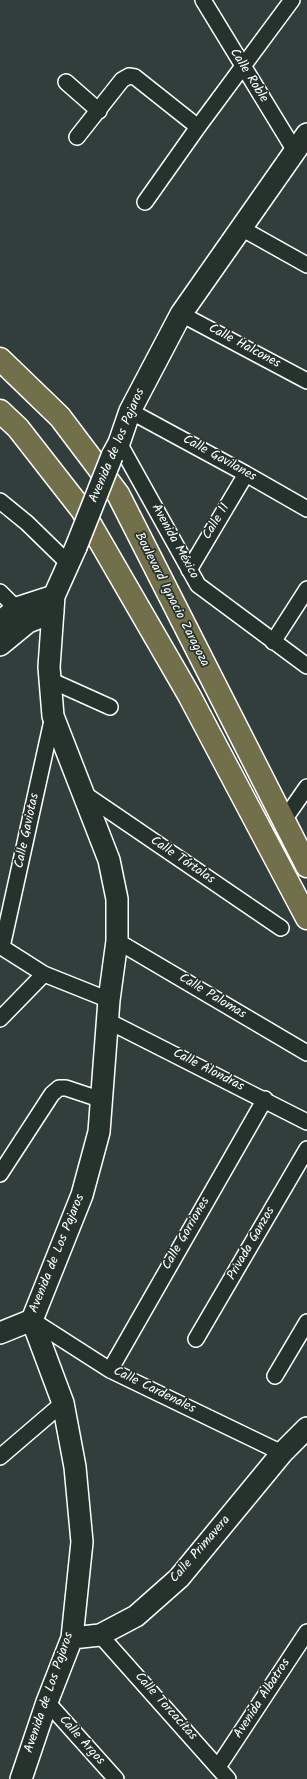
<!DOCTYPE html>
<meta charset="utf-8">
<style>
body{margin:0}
canvas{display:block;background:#323e3c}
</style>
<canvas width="307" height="1779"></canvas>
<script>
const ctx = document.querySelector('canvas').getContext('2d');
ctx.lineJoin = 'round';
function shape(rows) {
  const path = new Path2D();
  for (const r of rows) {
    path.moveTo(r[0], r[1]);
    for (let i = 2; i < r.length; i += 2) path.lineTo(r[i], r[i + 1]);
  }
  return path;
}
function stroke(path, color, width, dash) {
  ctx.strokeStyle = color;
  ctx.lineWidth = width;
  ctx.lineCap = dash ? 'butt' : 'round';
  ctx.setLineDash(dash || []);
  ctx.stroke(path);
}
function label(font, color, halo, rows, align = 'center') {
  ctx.font = font + ' Kalam,sans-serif';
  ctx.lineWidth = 3.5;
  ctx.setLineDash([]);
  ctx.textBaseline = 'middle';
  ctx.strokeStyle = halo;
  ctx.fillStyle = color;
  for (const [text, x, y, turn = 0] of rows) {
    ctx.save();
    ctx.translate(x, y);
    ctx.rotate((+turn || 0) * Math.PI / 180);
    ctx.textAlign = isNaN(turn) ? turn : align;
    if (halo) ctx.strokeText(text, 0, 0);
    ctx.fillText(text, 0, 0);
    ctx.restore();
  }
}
const street = shape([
 [203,0,295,151],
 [66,82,99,111],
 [77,137,122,80,129,76,135,77,198,127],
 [145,202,198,127,292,0],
 [241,228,307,265],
 [181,314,307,381],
 [130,411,246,474,307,509],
 [119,443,198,585,307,666],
 [0,501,27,523,68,563],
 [189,570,246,474],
 [0,592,23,615],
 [273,642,307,589],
 [50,680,110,707],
 [83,793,281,928],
 [284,820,307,787],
 [117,941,307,1053],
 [0,946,44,974,109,1000],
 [2,947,53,716],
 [0,1019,44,974],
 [108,1021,307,1122],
 [0,1174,52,1094,59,1088,66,1088,102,1100],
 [32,1320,110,1370,282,1453],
 [196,1339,307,1149],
 [110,1370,265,1099],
 [275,1376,307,1322],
 [0,1457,63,1403],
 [100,1635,228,1779],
 [47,1702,116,1779],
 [218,1767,307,1632]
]);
const secondary = shape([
 [112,456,119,443,130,411,181,314,307,134],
 [0,622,17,608,54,596],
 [0,645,28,622,53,612],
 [0,1333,32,1320],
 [72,1638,100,1635,136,1616,179,1578,282,1453,307,1428],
 [21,1779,47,1702,72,1638,82,1542,75,1467,63,1403,32,1320,82,1195,99,1132,109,1000,117,941,117,899,109,860,53,716,49,667,54,596,76,547]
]);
const primary = shape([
 [0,359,60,417,118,494,307,866],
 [0,411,18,428,82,510,189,695,307,918]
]);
const secondaryBridge = shape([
 [76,547,112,456]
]);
const streetNames = [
 ["Calle Roble",248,76,58],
 ["Calle Halcones",244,347,28],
 ["Avenida de los Pajaros",118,446,-67],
 ["Calle Gavilanes",219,459,29],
 ["Calle 11",217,522,-59],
 ["Avenida México",174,542,61],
 ["Boulevard Ignacio Zaragoza",171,600,63],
 ["Calle Gaviotas",28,831,-78],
 ["Calle Tórtolas",182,861,34],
 ["Calle Palomas",212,997,31],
 ["Calle Alondras",208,1071,27],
 ["Calle Gorriones",187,1234,-60],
 ["Privada Ganzos",252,1244,-60],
 ["Avenida de Los Pajaros",58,1254,-68],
 ["Calle Cardenales",154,1391,26],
 ["Calle Primavera",201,1550,-49],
 ["Avenida de Los Pajaros",50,1693,-71],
 ["Avenida Albatros",263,1699,-57],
 ["Calle Torcacitas",165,1707,48],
 ["Calle Argos",81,1741,48]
];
stroke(street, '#fff', 18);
stroke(secondary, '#fff', 24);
stroke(primary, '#fff', 25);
stroke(street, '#26332d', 15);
stroke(secondary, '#26332d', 21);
stroke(primary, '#71704a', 22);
stroke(secondaryBridge, '#fff', 24, []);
stroke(secondaryBridge, '#26332d', 21);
label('13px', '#fff', '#26332d', streetNames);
</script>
